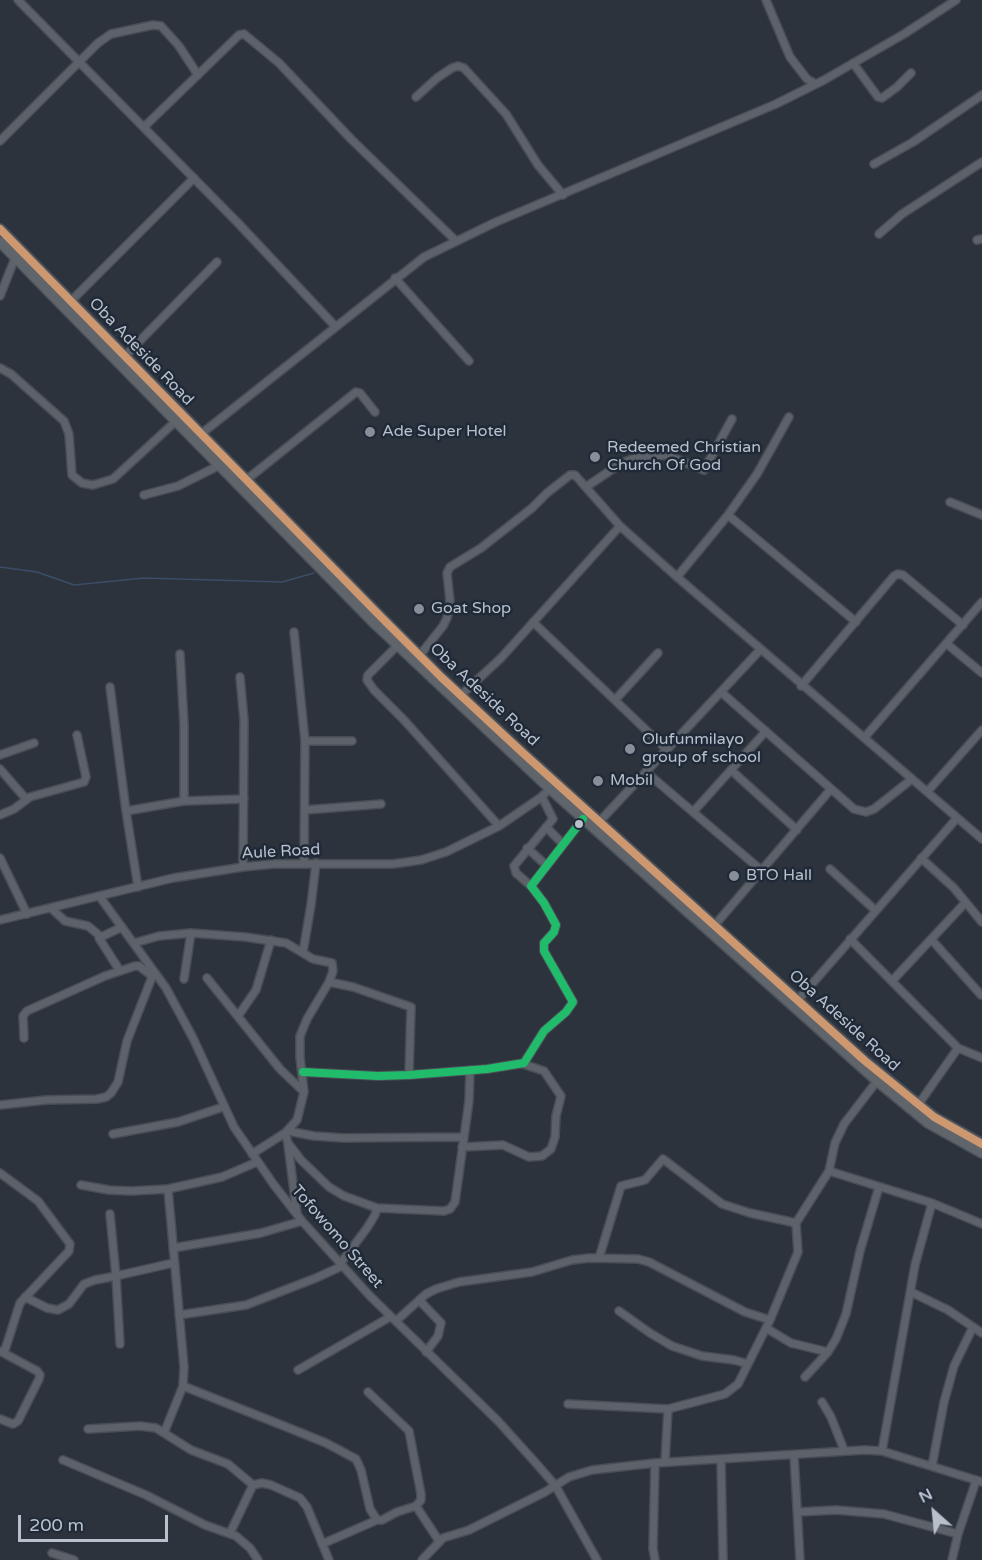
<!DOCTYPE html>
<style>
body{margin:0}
#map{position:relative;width:982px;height:1560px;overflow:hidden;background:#2c333d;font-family:"Varela Round",sans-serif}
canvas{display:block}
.north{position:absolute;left:904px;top:1482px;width:60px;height:60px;-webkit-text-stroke:4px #1f2938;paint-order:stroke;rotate:333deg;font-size:16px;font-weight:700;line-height:24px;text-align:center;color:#b8c0cc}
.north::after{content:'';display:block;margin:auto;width:21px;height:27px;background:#b8c0cc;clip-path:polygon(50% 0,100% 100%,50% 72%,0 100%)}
.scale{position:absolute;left:18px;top:1515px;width:150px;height:27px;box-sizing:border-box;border:3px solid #b8c0cc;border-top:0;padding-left:8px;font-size:18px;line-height:21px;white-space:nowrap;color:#b8c0cc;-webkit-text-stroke:4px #1f2938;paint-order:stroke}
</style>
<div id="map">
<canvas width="982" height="1560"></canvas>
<div class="north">N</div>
<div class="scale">200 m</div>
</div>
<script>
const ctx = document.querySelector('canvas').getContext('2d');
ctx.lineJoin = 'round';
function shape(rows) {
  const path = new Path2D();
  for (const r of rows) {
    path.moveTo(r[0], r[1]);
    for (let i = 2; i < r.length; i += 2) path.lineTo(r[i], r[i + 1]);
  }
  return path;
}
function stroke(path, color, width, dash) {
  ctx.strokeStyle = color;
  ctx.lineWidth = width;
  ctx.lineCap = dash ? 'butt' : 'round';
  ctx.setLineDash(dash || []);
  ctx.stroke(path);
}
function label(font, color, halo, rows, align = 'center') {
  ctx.font = font + ' "Varela Round",sans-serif';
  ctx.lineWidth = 5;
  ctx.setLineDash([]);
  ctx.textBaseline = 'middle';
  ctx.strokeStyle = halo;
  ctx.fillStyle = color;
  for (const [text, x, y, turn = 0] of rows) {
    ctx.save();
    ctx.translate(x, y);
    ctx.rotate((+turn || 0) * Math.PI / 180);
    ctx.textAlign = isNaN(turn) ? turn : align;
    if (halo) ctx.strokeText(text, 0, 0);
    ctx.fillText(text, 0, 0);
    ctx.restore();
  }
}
const stream = shape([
 [0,567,37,572,74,585,144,578,282,582,314,573]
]);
const minor = shape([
 [18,0,237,222,335,326],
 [766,0,790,57,807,79,816,84],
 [853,63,878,97,882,98,897,87,911,73],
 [416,97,437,78,452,68,458,66,464,68,506,114,538,165,563,195],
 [144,127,239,35,244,34,279,63,351,139,455,240],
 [0,141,98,43,111,34,153,25,161,26,179,46,198,75],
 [874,164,913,142,982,95],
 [879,234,902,214,982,162],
 [977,240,982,239],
 [395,278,469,361],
 [0,296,15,258,18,256],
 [71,301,194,178],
 [125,356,217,262],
 [0,368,11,374,64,421,69,434,72,475,82,483,93,485,113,479,176,421],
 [201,434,424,257,496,222,776,104,824,80,904,34,956,0],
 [245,481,356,392,360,393,375,412],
 [586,487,620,464,635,458,666,455,704,470,732,419],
 [144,495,178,486,218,466],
 [950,502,982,515],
 [728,515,856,622],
 [677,577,728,515,757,474,789,417],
 [533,622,667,750],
 [294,632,305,741,304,863],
 [947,644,982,673],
 [397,646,368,675,367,680,374,690,404,720,499,826],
 [180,654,184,725,184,801],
 [420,655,443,626,447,618,450,601,447,573,450,567,481,548,532,508,547,493,570,475,575,475,620,526,677,577,982,839],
 [240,677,244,720,243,867],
 [801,686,894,576,898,574,903,575,963,625],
 [110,687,126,811,138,887],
 [721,692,854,809,866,812,874,809,912,779],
 [461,695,501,658,620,526],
 [615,700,658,653],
 [864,738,982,602],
 [305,741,352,741],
 [0,755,34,743],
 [0,769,26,799],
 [731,770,797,830],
 [646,772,761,870],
 [927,792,982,730],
 [305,810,381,804],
 [126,811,184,801,244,799],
 [694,811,766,731],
 [0,815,14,809,30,797,84,782,86,777,77,735],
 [599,822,760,650],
 [546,827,563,844],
 [527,848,546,865],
 [0,858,27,914],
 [921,858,954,888,982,922],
 [830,869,875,910],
 [531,886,516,873,514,866,553,819,542,797],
 [100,897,166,988,193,1038,234,1127,274,1185,302,1221,369,1295,498,1421,534,1461,555,1485,597,1560],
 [52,909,65,921,88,926,100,936],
 [0,920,173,878,243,867,274,864,393,864,421,860,446,852,499,826,540,798,550,789],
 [714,926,831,789],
 [850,939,958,1048,982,1058],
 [931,939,981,995],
 [134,943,159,936,191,933,245,937,286,943,313,959,332,963,333,971,329,982,307,1019,300,1036,300,1057,304,1092,297,1120,285,1133,252,1154],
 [303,952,311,905,316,863],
 [120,971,99,938,122,927],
 [207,978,280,1069,304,1092],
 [184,979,191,933],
 [892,981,965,903],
 [329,982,353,987,411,1007,409,1075],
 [798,1000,957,818],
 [238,1016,256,990,271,940],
 [24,1038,23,1016,27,1011,105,976,135,966,139,966,152,976],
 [303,1072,378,1076,409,1075,487,1069,524,1063,544,1031,566,1012,573,1002,544,951,544,943,554,932,556,925,544,903,531,886,583,819],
 [0,1105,46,1100,97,1099,106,1097,111,1093,118,1082,127,1041,154,972],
 [918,1105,958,1048],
 [288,1131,314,1136,344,1138,464,1137],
 [285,1133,288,1143,301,1160,329,1187,344,1196,377,1208,444,1211,450,1209,455,1202,469,1101,470,1070],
 [113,1134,178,1122,223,1107],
 [288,1145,297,1214],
 [462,1147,503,1145,529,1157,542,1156,551,1149,555,1137,556,1116,561,1096,544,1071,523,1064],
 [829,1171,932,1203,982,1224],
 [0,1173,38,1201,70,1244,69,1251,20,1303,4,1353],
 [81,1185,109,1190,131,1191,168,1189,222,1177,257,1162],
 [168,1189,184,1367,183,1386,164,1433,191,1450,228,1464,253,1485],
 [173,1248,261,1233,302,1221],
 [599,1258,621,1186,645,1180,663,1159,722,1204,750,1213,796,1223],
 [340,1264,367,1228,375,1215,377,1208],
 [911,1292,948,1310,982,1333],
 [25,1297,47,1308,58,1310,69,1304,84,1284,95,1280,116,1276,110,1214],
 [419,1300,441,1323,438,1336,426,1352],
 [619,1311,650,1333,672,1346,702,1356,734,1360,748,1364],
 [179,1315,246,1305,316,1278,342,1266],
 [396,1321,426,1294,436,1289,459,1282,532,1272,572,1260,589,1258,638,1259,649,1262,745,1312,770,1320],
 [766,1328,791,1343,828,1352],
 [120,1344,116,1276,173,1263],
 [0,1351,37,1371,40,1375,39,1379,18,1421,13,1424,0,1419],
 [298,1370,390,1317],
 [805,1377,828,1352,836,1339,846,1314,860,1251,879,1187],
 [183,1386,289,1428,326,1443,356,1459,361,1470,370,1509,377,1520,382,1520,397,1512,416,1506,439,1541],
 [368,1392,409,1431,421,1494,421,1500,416,1506],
 [822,1402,831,1417,844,1450],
 [568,1404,668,1409,725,1394,738,1384,770,1320,798,1252,796,1223,829,1171,835,1143,844,1124,877,1081],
 [88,1429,140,1426,156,1428,164,1433],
 [882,1451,915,1265,932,1203],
 [794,1455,800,1560],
 [721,1459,723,1560],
 [63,1460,146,1495,205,1525,236,1536,250,1548,258,1560],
 [665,1462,668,1409],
 [932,1466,944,1402,954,1366,973,1327],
 [798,1512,836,1510,884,1514,958,1534],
 [230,1533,253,1485,262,1483,271,1485,300,1498,307,1507,329,1560],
 [322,1544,377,1520],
 [52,1553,74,1560],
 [422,1560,443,1538,469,1530,545,1492,569,1477,592,1470,655,1463,864,1450,882,1451,982,1482],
 [655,1560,653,1549,655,1463],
 [952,1560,958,1534,976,1481]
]);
const major = shape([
 [0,229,381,617,441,677,524,754,865,1061,934,1117,982,1144],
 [0,242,375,624,550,789,877,1081,928,1123,982,1153]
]);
const bus1 = shape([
 [0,229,381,617,441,677,524,754,865,1061,934,1117,982,1144]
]);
const bus2 = shape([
 [303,1072,378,1076,409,1075,487,1069,524,1063,544,1031,566,1012,573,1002,544,951,544,943,554,932,556,925,544,903,531,886,583,819]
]);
const markers = [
 [370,432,6,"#878f9a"],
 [595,457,6,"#878f9a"],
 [419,609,6,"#878f9a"],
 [630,749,6,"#878f9a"],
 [598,781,6,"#878f9a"],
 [579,824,5,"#b8c0cc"],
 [734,876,6,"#878f9a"]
];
const streetNames = [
 ["Oba Adeside Road",141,352,46],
 ["Oba Adeside Road",484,695,43],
 ["Aule Road",281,852,-3],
 ["Oba Adeside Road",844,1021,42],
 ["Tofowomo Street",337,1237,49]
];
const poiNames = [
 ["Ade Super Hotel",382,432],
 ["Redeemed Christian",607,448],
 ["Church Of God",607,466],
 ["Goat Shop",431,609],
 ["Olufunmilayo",642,740],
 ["group of school",642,758],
 ["Mobil",610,781],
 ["BTO Hall",746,876]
];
stroke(stream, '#3b4d67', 1.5);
stroke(minor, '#494e55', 10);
stroke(major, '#4a5059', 12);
stroke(minor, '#5d626a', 7);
stroke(major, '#60646b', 9);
stroke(bus1, '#cd976f', 8);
stroke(bus2, '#20bc6c', 8);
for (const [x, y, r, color] of markers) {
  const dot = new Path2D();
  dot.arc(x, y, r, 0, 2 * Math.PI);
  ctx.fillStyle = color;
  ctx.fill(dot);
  stroke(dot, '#1f2938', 2);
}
label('16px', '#b8c0cc', '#1f2938', streetNames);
label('16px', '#b8c0cc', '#1f2938', poiNames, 'left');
</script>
